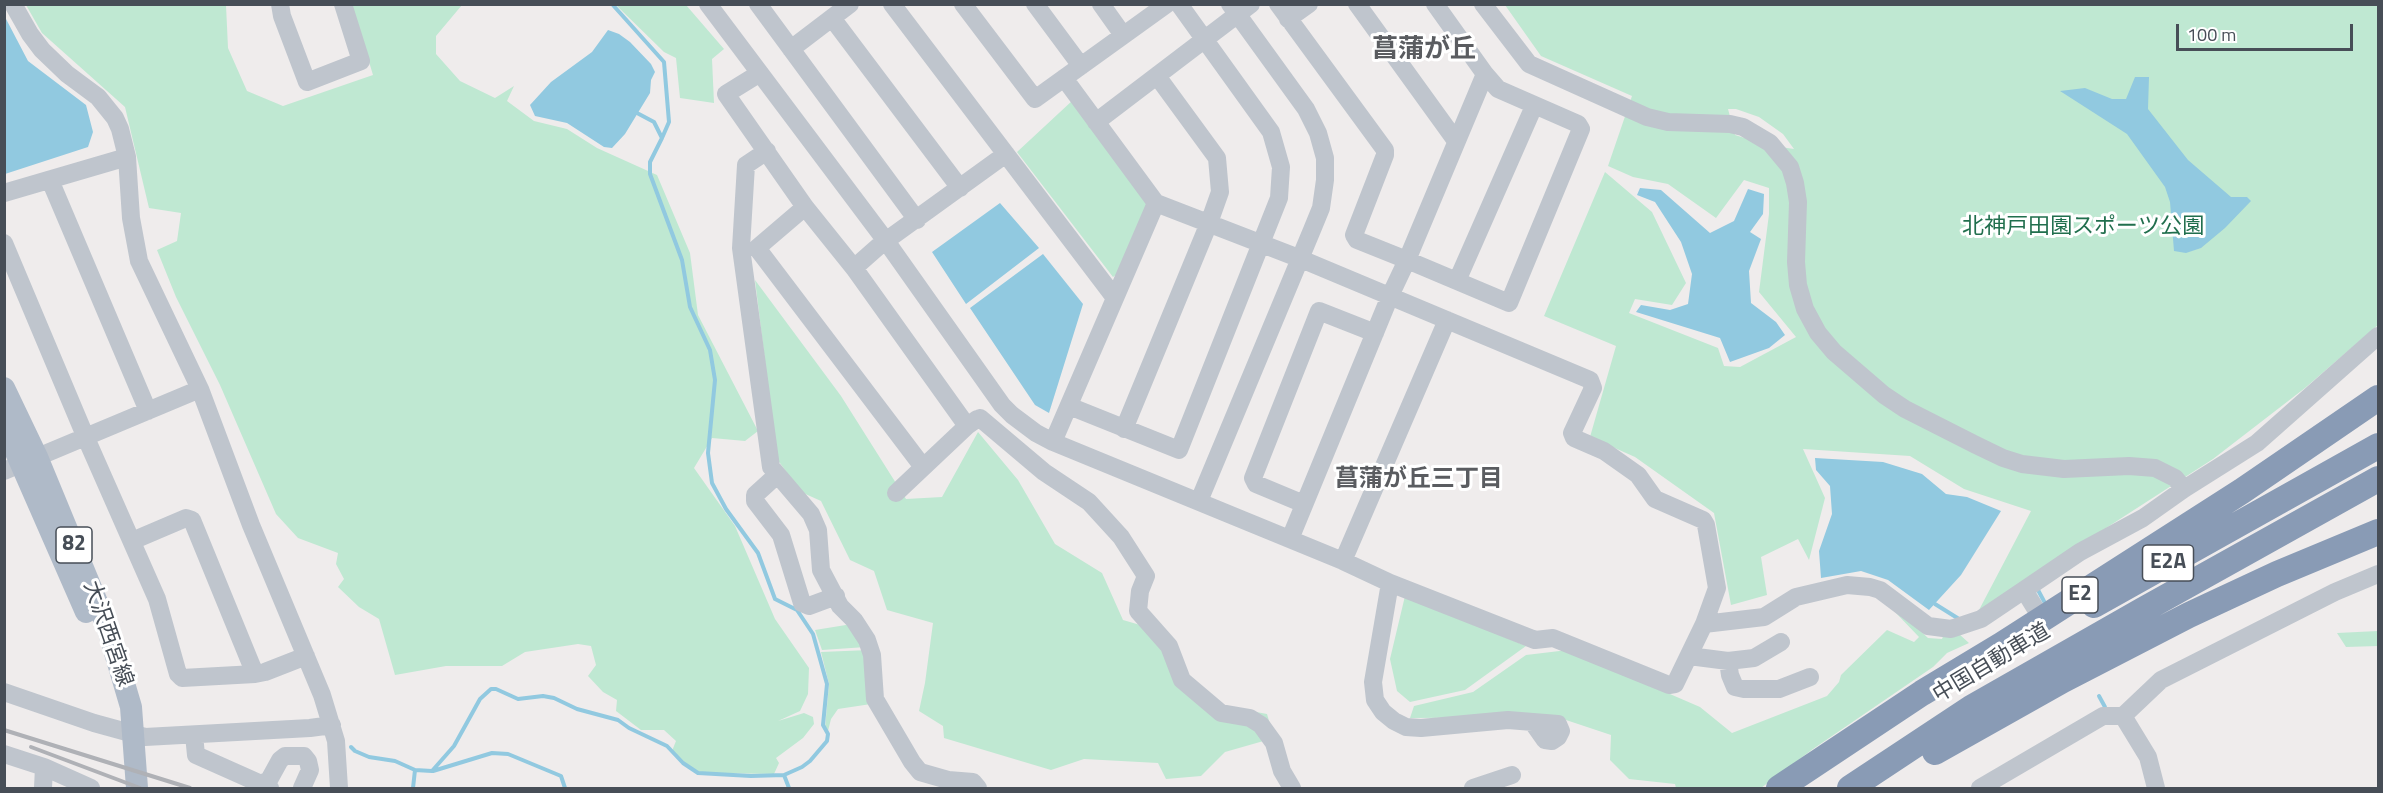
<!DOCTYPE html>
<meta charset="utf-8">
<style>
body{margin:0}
#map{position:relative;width:2383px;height:793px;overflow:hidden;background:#efecec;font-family:"Titillium Web",sans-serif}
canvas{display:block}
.frame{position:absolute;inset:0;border:6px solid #474e57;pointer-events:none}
.scale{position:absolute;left:2176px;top:24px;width:177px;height:27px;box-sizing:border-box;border:3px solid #474e57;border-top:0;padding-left:8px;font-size:18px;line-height:21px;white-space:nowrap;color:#474e57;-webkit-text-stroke:4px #fff;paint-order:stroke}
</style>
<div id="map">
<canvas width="2383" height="793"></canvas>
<div class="frame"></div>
<div class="scale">100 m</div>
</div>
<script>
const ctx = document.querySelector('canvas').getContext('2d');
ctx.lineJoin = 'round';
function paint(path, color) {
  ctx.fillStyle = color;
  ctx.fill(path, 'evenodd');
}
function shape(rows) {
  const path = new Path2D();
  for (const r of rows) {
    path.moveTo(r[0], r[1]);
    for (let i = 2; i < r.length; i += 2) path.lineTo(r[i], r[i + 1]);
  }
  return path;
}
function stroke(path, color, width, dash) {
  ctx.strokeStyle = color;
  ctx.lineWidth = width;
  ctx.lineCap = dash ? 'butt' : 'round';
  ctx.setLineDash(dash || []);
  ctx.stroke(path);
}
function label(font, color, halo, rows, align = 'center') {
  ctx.font = font + ' "Titillium Web","Noto Sans JP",sans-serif';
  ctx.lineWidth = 6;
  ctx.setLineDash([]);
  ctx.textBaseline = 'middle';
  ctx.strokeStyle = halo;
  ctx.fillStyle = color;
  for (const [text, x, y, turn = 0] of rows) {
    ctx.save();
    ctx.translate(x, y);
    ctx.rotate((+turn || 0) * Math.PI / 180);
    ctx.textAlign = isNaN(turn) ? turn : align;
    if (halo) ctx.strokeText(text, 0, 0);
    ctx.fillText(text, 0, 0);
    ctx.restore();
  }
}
const green = shape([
 [26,5,226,5,228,48,247,91,283,106,373,75,352,5,462,5,436,36,436,54,460,81,495,98,514,86,507,101,534,121,567,129,597,148,657,175,690,253,698,315,758,431,745,441,712,438,694,468,735,526,775,619,809,668,808,694,800,711,778,721,804,713,813,717,814,724,803,738,776,758,779,763,774,774,712,773,699,772,689,768,672,751,676,741,664,730,641,730,616,711,617,700,603,692,588,676,596,665,591,646,578,644,525,652,502,666,446,666,395,675,379,619,359,607,338,587,344,579,336,564,338,553,298,538,276,514,220,385,176,297,157,250,177,241,181,213,149,208,125,107,42,33],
 [616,5,686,5,724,49,712,59,714,103,680,98,676,58,664,52],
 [1505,5,2378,5,2378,325,2305,388,2213,459,1979,610,2031,511,1964,489,1910,456,1803,449,1825,498,1809,560,1798,539,1761,557,1767,595,1731,605,1714,513,1635,457,1590,437,1616,346,1544,316,1605,172,1652,212,1686,283,1672,305,1635,299,1629,313,1718,348,1724,366,1740,367,1796,337,1759,292,1769,214,1769,188,1744,180,1716,218,1668,184,1633,177,1608,166,1632,96,1541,56],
 [1728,109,1736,109,1759,117,1783,134,1794,149,1767,145,1735,135],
 [1073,100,1150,203,1119,273,1113,277,1017,152],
 [755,280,841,396,906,499,942,497,978,432,1018,480,1055,544,1102,573,1123,620,1154,629,1185,672,1224,706,1267,714,1274,738,1225,752,1201,776,1166,779,1158,763,1084,759,1051,770,944,738,943,726,919,711,925,683,933,623,887,610,874,571,850,560,821,501,801,492,777,459],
 [1405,596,1526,646,1465,690,1410,702,1397,691,1390,659],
 [1895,612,1913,624,1928,638,1942,639,1944,634,1959,634,1969,643,1947,653,1933,667,1813,749,1761,788,1676,788,1675,784,1629,779,1610,760,1611,735,1557,717,1410,718,1414,706,1473,692,1526,655,1568,650,1700,707,1732,733,1827,696,1839,682,1841,675,1887,630,1914,642,1919,637],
 [852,624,866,647,822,650,815,630],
 [2378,631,2378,646,2346,647,2337,633],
 [869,650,871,704,838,709,831,719,828,731,825,728,829,684,821,652]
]);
const water = shape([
 [5,17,28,61,86,105,93,132,88,147,5,174],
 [608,30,619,34,630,42,651,64,655,72,651,80,650,93,625,134,612,148,604,147,567,123,535,116,530,105,551,82,592,52],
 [2135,77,2149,77,2148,109,2188,160,2231,197,2247,197,2251,201,2225,228,2201,248,2186,253,2174,251,2170,202,2165,187,2127,134,2060,91,2085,88,2112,99,2126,99],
 [1640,188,1661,190,1710,233,1734,221,1748,189,1764,194,1763,214,1750,232,1761,239,1749,271,1751,303,1776,322,1785,335,1769,348,1730,362,1720,338,1636,312,1641,305,1670,310,1688,304,1692,274,1681,242,1655,202,1637,195],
 [1000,203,1039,248,966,304,932,252],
 [1043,254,1083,304,1049,413,1035,405,970,308],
 [1815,458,1883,462,1922,474,1946,494,1967,497,2001,511,1961,575,1929,610,1888,580,1861,571,1821,578,1819,551,1832,514,1830,486,1816,470]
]);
const stream = shape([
 [612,4,664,62,669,122,662,138],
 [2038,590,2046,605],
 [1935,604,1959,619],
 [2099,696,2105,707],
 [351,747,355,751,369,757,395,761,415,770,432,771,454,746,480,699,491,689,496,689,518,699,543,696,554,698,577,709,618,720,629,728,667,746,683,763,698,773,751,776,784,775,802,767,810,761,827,741,828,734,823,725,827,684,813,634,797,610,775,599,758,553,726,509,712,483,708,453,715,380,710,350,690,307,682,260,650,174,650,162,662,138,654,122,637,113],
 [433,771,492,753,508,754,561,776,565,788],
 [784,775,789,788],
 [413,788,415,770]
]);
const minor = shape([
 [13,4,30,34,42,50,67,74,98,97,115,118,120,129,127,157,131,218,139,261,200,389],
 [280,4,282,16,307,82,361,61,343,4],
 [708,4,886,241,1002,405,1012,415,1036,433,1053,442,1343,561,1390,583,1373,682,1375,700,1383,712,1394,721,1406,727,1421,728,1508,720,1558,724,1561,731,1558,737,1552,741,1545,740,1533,723],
 [758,4,917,220],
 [892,4,1115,298],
 [963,4,1035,99,1167,4],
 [1035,4,1081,66],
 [1101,4,1123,35],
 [1278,4,1385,150,1385,155,1354,235,1357,240,1407,260,1509,303,1581,129,1578,124,1498,89,1485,74,1407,260,1390,296,1290,539],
 [1357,4,1456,141],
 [1435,4,1485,74],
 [1483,4,1529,64,1647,117,1668,122,1730,124,1743,127,1770,143,1790,167,1795,183,1798,202,1796,262,1798,285,1805,309,1818,333,1834,352,1884,395,1905,409,1976,445,2003,458,2022,464,2064,469,2129,466,2155,468,2175,478,2184,489,2143,518,2080,552,2024,590,2037,611],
 [832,18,960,188],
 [1288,19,1309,4],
 [791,49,850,4],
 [760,73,726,94,805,207,854,268,967,426],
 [1064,78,1156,203],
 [1096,122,1251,4],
 [767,151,746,165,741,248,771,467,811,514,818,530,821,570,840,606,854,620,867,640,872,655,875,699,912,762,920,772,948,780,973,782,978,788],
 [50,180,148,411],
 [4,193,127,157],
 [805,207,757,248,923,467],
 [4,243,86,438,157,599,178,674,182,678,255,674,265,672,306,656],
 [854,268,880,245,1006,154],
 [1457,281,1534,106],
 [1069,406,1179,450,1279,198,1281,167,1271,132,1179,4],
 [980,418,1044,472,1089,502,1121,537,1146,576,1140,591,1138,611,1169,646,1182,680,1221,713,1250,718,1261,725,1274,743,1282,771,1292,788],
 [1124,429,1209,223,1220,192,1217,158,1157,76],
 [1053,442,1156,203,1301,259,1590,380,1593,388,1572,433,1574,438,1604,451,1638,475,1655,499,1703,520,1706,525,1717,588,1704,624,1675,684,1669,685,1553,638,1535,640,1390,583],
 [4,471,200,389,251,525,322,695,336,741,339,788],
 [777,475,755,495,755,501,781,535,802,603,809,606,836,596],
 [2184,489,2257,443,2378,336],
 [896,493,967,426,977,419],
 [1199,501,1312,230,1321,208,1325,180,1325,158,1318,133,1306,109,1230,4],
 [1304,504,1256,484,1253,478,1319,311,1375,333],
 [132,541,186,518,192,520,255,674],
 [1343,561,1447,320],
 [1704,624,1764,617,1796,597,1847,585,1870,587,1880,590,1928,626,1951,629,1981,619,2024,590],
 [1689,656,1728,661,1754,658,1781,642],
 [1728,661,1730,675,1735,687,1744,689,1779,689,1810,677],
 [4,692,94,723,145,737,310,728,332,725],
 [2123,716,2161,680,2335,592,2378,574],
 [194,735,196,755,270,788],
 [4,754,44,767,91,788],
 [261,784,269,780,280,760,285,756,304,756,308,761,310,770,302,788],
 [43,788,44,767],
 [1473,788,1512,775],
 [1980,788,2103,716,2123,716,2148,757,2156,788]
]);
const major = shape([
 [4,388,37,457,108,629,131,707,137,788],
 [4,425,86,612]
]);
const highway = shape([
 [2094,605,2378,446],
 [1935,752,2063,680,2189,615,2277,574,2378,532],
 [1779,788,1922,693,2000,646,2242,491,2378,398],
 [1850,788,1971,708,2143,610,2378,479]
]);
const rail = shape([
 [4,730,190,788],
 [31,747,140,788]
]);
const shields = [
 [74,545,36],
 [2168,563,51],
 [2080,595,36]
];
const shieldNames = [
 ["82",74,545],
 ["E2A",2168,563],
 ["E2",2080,595]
];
const parkNames = [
 ["北神戸田園スポーツ公園",2083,228]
];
const streetNames = [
 ["大沢西宮線",107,634,71],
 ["中国自動車道",1992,664,-31]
];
const neighbourhoodNames = [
 ["菖蒲が丘三丁目",1419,480]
];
const quarterNames = [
 ["菖蒲が丘",1424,51]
];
paint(green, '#bfe8d2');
paint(water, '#91c9e0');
stroke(stream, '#91c9e0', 4);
stroke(minor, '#bfc5cd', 18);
stroke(major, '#afbac8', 22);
stroke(highway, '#899bb5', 26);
stroke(rail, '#afb1b6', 4);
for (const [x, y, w] of shields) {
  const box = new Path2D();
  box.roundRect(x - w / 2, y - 18, w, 36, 4.5);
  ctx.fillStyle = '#fff';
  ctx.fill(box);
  stroke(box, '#474e57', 1.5);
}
label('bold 21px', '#474e57', null, shieldNames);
label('22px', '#216f4e', '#fff', parkNames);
label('22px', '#474e57', '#fff', streetNames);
label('bold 24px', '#5a5c60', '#fff', neighbourhoodNames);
label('bold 26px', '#5a5c60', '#fff', quarterNames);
</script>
